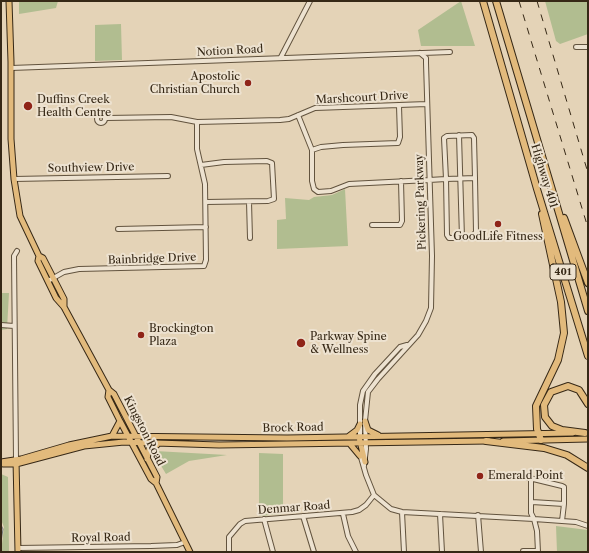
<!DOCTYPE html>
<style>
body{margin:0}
#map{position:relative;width:589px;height:553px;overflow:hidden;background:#e4d3b7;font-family:"Libre Caslon Text",serif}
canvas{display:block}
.frame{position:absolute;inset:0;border:2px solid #362816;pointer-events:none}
</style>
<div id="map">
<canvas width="589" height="553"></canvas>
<div class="frame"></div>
</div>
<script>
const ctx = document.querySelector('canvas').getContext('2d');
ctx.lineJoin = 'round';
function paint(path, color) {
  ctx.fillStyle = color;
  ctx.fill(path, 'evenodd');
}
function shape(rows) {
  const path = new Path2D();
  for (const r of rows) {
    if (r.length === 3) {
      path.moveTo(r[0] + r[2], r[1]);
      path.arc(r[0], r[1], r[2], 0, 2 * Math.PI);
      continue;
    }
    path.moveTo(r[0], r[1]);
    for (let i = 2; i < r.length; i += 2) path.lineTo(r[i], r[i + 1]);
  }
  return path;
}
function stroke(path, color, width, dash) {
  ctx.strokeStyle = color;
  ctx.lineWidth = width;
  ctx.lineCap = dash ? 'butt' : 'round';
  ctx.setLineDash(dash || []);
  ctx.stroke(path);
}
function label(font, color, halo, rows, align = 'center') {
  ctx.font = font + ' "Libre Caslon Text",serif';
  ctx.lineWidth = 4;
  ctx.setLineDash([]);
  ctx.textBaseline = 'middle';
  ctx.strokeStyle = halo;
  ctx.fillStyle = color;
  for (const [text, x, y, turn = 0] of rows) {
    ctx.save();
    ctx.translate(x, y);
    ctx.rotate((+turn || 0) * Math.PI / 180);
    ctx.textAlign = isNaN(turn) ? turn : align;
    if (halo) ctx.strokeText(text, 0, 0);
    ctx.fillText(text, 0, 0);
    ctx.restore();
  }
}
const green = shape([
 [19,1,58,1,56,8,19,14],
 [461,1,475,46,421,46,418,30],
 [545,1,588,1,588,34,560,44,556,41],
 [121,24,122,60,95,61,95,25],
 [345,189,348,246,277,249,277,220,286,219,285,198,309,200,314,197,332,195],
 [1,293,9,293,7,329,1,330],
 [155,451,227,455,189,461,166,474,154,454],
 [259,453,283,454,283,514,259,516],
 [1,474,8,477,9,552,1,552,4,527,1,520],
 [556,526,588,530,588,552,557,552]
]);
const stream = shape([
 [1,525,3,529,1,542]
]);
const minor = shape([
 [576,47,588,47],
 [281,57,310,1],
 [11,68,450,52],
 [101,119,4],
 [298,115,312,150,312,181,314,189,318,192,331,191,349,184,429,180,446,179,475,178,476,232,471,238,449,238,447,235,446,179,444,138,447,136,472,135,474,138,475,178],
 [106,118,171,117,197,122],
 [459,135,462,238],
 [312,150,321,147,343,145,398,143,400,137,399,106],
 [201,165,224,162,267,161,272,163,274,199,268,201,206,202],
 [14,179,168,176],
 [249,202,250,238],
 [372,225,400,225,402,221,401,181],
 [118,229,206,227],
 [48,281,64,272,79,269,204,266,206,260,205,184,197,149,197,122,280,120,289,119,315,108,427,104],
 [1,325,14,326],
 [360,439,360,405,363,391,375,374,400,347,407,345],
 [360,454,366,475,374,495,391,509,402,512,534,519,576,522,588,526],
 [16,459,14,256,17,251],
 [364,466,366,449,365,421,368,392,378,379,418,335,426,321,431,308,432,256,426,63,426,58,420,53],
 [521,476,562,486,564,487,564,504,532,502],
 [531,479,531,513,534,519,537,531,538,552],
 [402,512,404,552],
 [343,514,348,536,356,552],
 [440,514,442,552],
 [478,515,481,552],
 [303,516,314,552],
 [264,519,273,552],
 [562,521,564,504],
 [18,548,151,546,177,545,185,542],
 [523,551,538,551],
 [229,552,229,537,240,524,245,521,352,512,359,510,366,505,374,495]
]);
const major = shape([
 [9,1,11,62,11,139,14,179,20,216,39,256,38,261,56,298,64,307,109,390,114,394,157,477,156,483],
 [39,256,43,258,64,299,64,307],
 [109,390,108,397,120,421,151,479,156,483,190,552],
 [365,421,368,430,378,435],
 [112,436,120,421],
 [349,436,357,430,360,424],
 [359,437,365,462],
 [503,441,588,439],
 [350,444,360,456],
 [147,459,149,449,157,445],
 [16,460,18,552],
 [1,462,21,459,69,445,112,436,287,438,573,433],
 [1,462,3,464,16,464,84,446,124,442,219,445,489,441]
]);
const highway = shape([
 [483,1,537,189,588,356],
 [496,1,588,311],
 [564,218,588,283],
 [585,433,562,430,552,426,545,417,544,405,551,392,568,386,579,390,588,404],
 [541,440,537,429,536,406,558,360,564,333,561,302,542,214],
 [486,441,544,448,567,455,588,468]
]);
const rail = shape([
 [519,1,588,228],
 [537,1,588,173]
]);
const markers = [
 [248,83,4,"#8f2418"],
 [28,106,5,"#8f2418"],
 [498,224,4,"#8f2418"],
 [141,335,4,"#8f2418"],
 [301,343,5,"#8f2418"],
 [480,476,4,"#8f2418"]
];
const shields = [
 [563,272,26]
];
const shieldNames = [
 ["401",563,272]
];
const streetNames = [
 ["Notion Road",230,51,-3],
 ["Marshcourt Drive",362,98,-3],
 ["Southview Drive",91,168,-1],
 ["Highway 401",544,176,73],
 ["Pickering Parkway",421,202,-92],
 ["Bainbridge Drive",152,259,-2],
 ["Brock Road",293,428,-1],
 ["Kingston Road",144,431,63],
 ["Denmar Road",294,508,-4],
 ["Royal Road",101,538,-1]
];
const poiNames = [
 ["Apostolic",240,77,"right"],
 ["Christian Church",240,90,"right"],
 ["Duffins Creek",37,100],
 ["Health Centre",37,113],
 ["GoodLife Fitness",498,237,"center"],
 ["Brockington",149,329],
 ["Plaza",149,342],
 ["Parkway Spine",310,337],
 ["& Wellness",310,350],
 ["Emerald Point",488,476]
];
paint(green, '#b1bd90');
stroke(stream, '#737c79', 1);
stroke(minor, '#62533e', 6);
stroke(major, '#362816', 7);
stroke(highway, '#362816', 8);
stroke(minor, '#ede2d0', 4);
stroke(major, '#e2ba7c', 5);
stroke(highway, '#e2ba7c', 6);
stroke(rail, '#362816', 1, [7, 7]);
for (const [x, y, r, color] of markers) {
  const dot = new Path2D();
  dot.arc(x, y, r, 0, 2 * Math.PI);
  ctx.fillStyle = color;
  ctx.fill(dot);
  stroke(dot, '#ede2d0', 1.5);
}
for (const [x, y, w] of shields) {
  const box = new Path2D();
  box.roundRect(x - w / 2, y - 8, w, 16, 3);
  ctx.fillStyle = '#ede2d0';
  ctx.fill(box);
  stroke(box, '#362816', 1);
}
label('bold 10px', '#362816', null, shieldNames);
label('11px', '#362816', '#ede2d0', streetNames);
label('11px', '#362816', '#ede2d0', poiNames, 'left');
</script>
